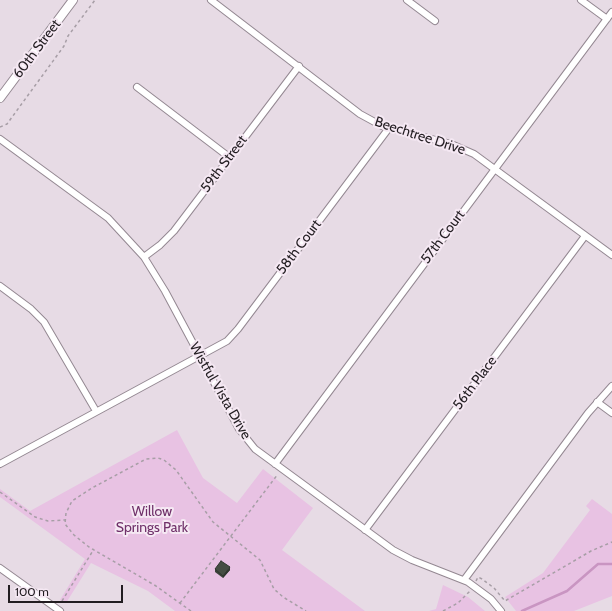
<!DOCTYPE html>
<style>
body{margin:0}
#map{position:relative;width:612px;height:611px;overflow:hidden;background:#e7dbe5;font-family:Cabin,sans-serif}
canvas{display:block}
.scale{position:absolute;left:8px;top:585px;width:115px;height:18px;box-sizing:border-box;border:2px solid #221d21;border-top:0;padding-left:5px;font-size:12px;line-height:14px;white-space:nowrap;color:#221d21;-webkit-text-stroke:3px #f5e8f3;paint-order:stroke}
</style>
<div id="map">
<canvas width="612" height="611"></canvas>
<div class="scale">100 m</div>
</div>
<script>
const ctx = document.querySelector('canvas').getContext('2d');
ctx.lineJoin = 'round';
function paint(path, color) {
  ctx.fillStyle = color;
  ctx.fill(path, 'evenodd');
}
function shape(rows) {
  const path = new Path2D();
  for (const r of rows) {
    path.moveTo(r[0], r[1]);
    for (let i = 2; i < r.length; i += 2) path.lineTo(r[i], r[i + 1]);
  }
  return path;
}
function stroke(path, color, width, dash) {
  ctx.strokeStyle = color;
  ctx.lineWidth = width;
  ctx.lineCap = dash ? 'butt' : 'round';
  ctx.setLineDash(dash || []);
  ctx.stroke(path);
}
function label(font, color, halo, rows, align = 'center') {
  ctx.font = font + ' Cabin,sans-serif';
  ctx.lineWidth = 4;
  ctx.setLineDash([]);
  ctx.textBaseline = 'middle';
  ctx.strokeStyle = halo;
  ctx.fillStyle = color;
  for (const [text, x, y, turn = 0] of rows) {
    ctx.save();
    ctx.translate(x, y);
    ctx.rotate((+turn || 0) * Math.PI / 180);
    ctx.textAlign = isNaN(turn) ? turn : align;
    if (halo) ctx.strokeText(text, 0, 0);
    ctx.fillText(text, 0, 0);
    ctx.restore();
  }
}
const green = shape([
 [177,430,203,478,237,503,263,469,313,508,282,550,365,611,175,611,148,591,91,563,66,603,60,600,85,559,0,497,0,489,30,511],
 [592,499,612,514,612,596,574,611,516,611,505,597,543,573,590,510,586,506],
 [443,585,468,597,485,611,429,611,436,609]
]);
const stream = shape([
 [522,611,567,591,598,564,612,564]
]);
const path = shape([
 [0,127,7,124,64,46,68,36,95,0],
 [0,492,35,517,48,521,65,520],
 [476,581,478,577,482,579,494,588,505,601,591,551,612,542],
 [62,601,94,549],
 [180,603,278,474],
 [191,611,156,586,89,547,74,535,65,524,66,513,72,501,92,488,146,459,158,458,164,460,176,470,213,522,260,560,274,589,283,597,306,611],
 [443,611,458,603,470,591]
]);
const minor = shape([
 [211,0,360,114,382,126,451,144,474,154,612,255],
 [407,0,435,21],
 [581,0,607,19],
 [137,87,229,157],
 [0,139,108,218,144,257,165,291,239,429,255,449,393,550,412,560,468,582,491,599,501,611],
 [144,257,160,245,174,231,299,66],
 [0,286,31,309,44,322,96,411],
 [597,402,612,413],
 [0,464,227,341,238,329,389,128],
 [275,464,612,12],
 [365,530,585,236],
 [0,568,60,611],
 [464,580,588,413,612,386]
]);
const tertiary = shape([
 [0,98,73,0]
]);
const wall = shape([
 [215,569,230,570,223,578,215,572]
]);
const shadedWall = shape([
 [230,567,230,570,223,578,223,576]
]);
const building = shape([
 [221,561,230,567,223,576,215,569,221,561]
]);
const streetNames = [
 ["60th Street",37,49,-53],
 ["Beechtree Drive",420,136,18],
 ["59th Street",224,164,-53],
 ["57th Court",443,237,-53],
 ["58th Court",299,247,-53],
 ["56th Place",475,383,-53],
 ["Wistful Vista Drive",220,391,60]
];
const parkNames = [
 ["Willow",152,512],
 ["Springs Park",152,528]
];
paint(green, '#e8c2e3');
stroke(stream, '#c995c2', 2.5);
stroke(minor, '#948892', 8);
stroke(tertiary, '#948892', 10);
stroke(path, '#a79ea6', 1.5, [3, 3]);
stroke(minor, '#fff', 6);
stroke(tertiary, '#fff', 8);
paint(wall, '#3b423a');
paint(shadedWall, '#30362f');
paint(building, '#454d43');
stroke(building, '#30362f', 1);
label('14px', '#221d21', '#f5e8f3', streetNames);
label('14px', '#6f3069', '#f5e8f3', parkNames);
</script>
